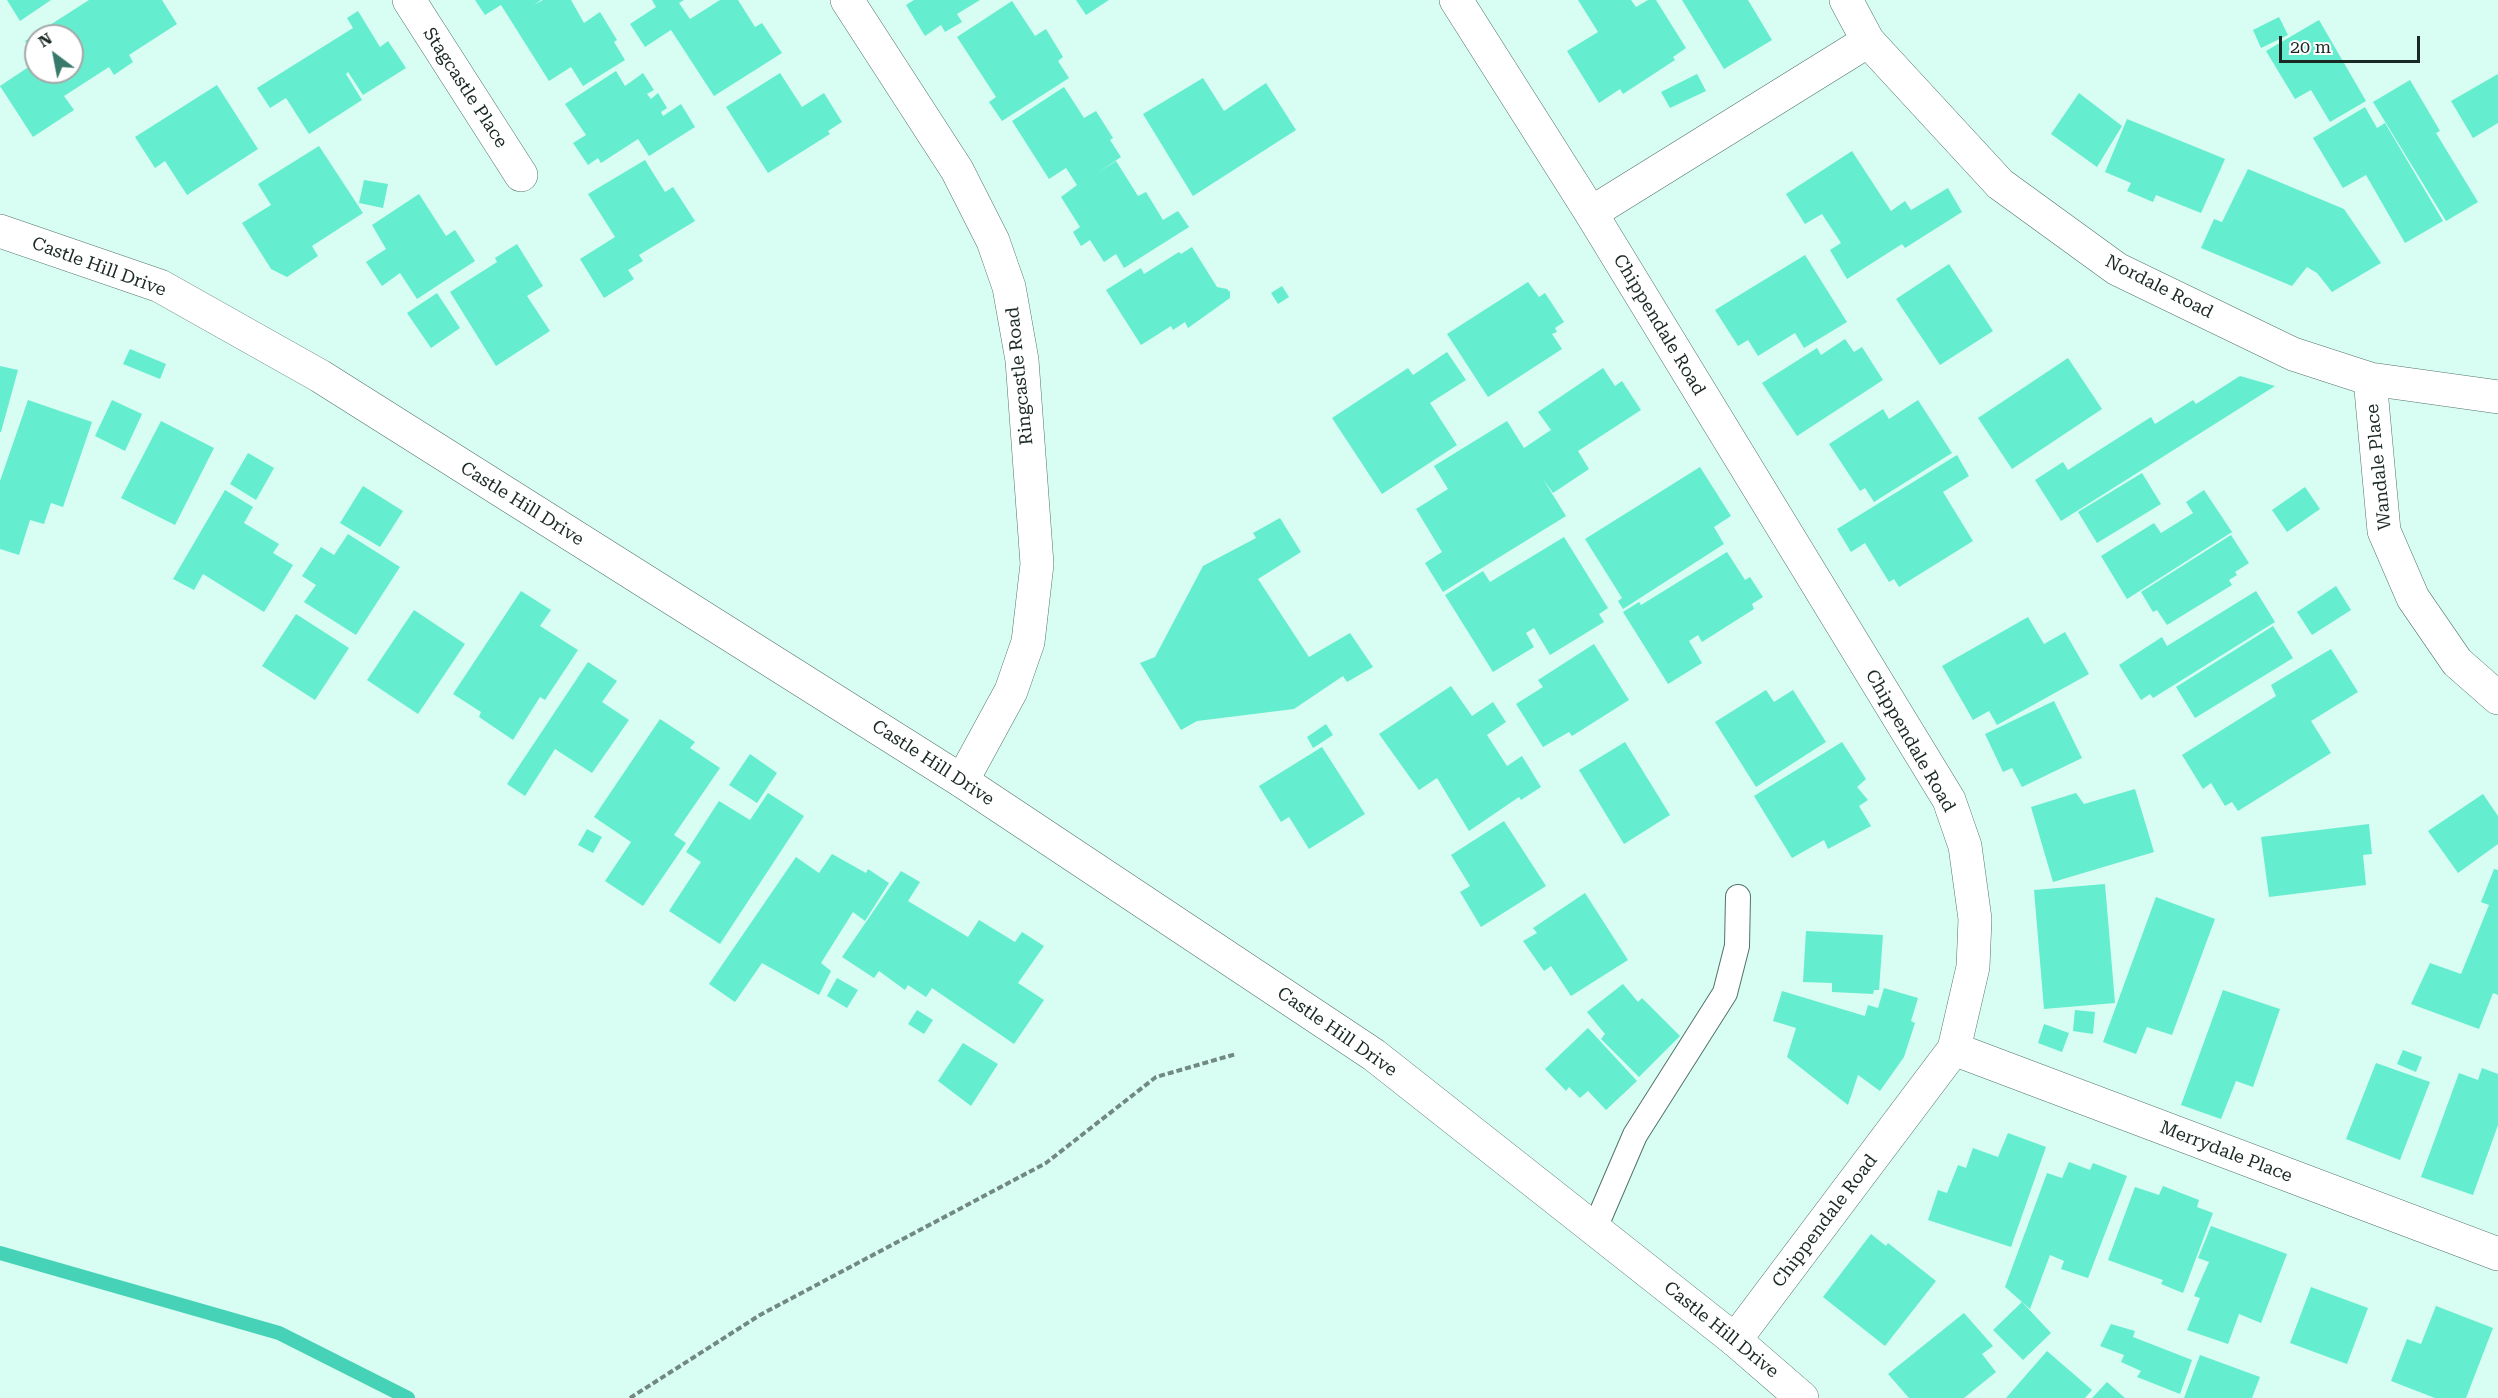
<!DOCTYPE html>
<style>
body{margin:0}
#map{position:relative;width:2498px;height:1398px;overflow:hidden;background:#d8fdf2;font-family:"Roboto Serif",serif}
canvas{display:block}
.north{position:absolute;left:24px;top:24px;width:60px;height:60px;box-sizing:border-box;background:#fff;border:2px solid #a4a9a8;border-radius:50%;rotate:328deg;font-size:16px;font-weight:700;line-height:24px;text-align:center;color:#1b2925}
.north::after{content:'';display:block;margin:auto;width:21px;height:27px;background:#37796a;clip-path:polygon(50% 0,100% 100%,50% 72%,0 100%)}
.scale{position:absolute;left:2279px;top:36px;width:141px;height:27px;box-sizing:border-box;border:3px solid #1b2925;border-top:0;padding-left:8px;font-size:18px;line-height:21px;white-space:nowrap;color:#1b2925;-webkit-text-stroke:4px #fff;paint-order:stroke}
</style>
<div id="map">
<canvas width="2498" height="1398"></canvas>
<div class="north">N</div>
<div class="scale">20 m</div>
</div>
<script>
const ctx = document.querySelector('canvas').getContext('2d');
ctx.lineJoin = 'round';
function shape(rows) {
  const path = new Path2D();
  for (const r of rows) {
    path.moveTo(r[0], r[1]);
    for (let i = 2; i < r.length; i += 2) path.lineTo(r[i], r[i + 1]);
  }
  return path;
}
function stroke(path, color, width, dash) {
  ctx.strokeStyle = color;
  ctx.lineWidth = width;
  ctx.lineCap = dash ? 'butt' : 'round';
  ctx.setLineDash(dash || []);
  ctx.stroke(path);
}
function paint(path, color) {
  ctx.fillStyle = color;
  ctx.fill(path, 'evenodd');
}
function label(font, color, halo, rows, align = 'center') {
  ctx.font = font + ' "Roboto Serif",serif';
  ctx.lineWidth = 6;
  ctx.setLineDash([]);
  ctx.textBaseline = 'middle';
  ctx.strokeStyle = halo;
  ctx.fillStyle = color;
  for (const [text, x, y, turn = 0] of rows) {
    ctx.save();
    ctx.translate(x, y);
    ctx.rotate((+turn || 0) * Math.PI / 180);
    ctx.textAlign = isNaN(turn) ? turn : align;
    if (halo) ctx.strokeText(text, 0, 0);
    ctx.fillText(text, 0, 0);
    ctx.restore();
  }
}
const stream = shape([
 [0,1253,279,1333,408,1398]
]);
const building = shape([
 [7,0,51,0,20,21],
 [89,0,162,0,177,24,129,55,133,62,114,75,109,67,64,96,74,110,33,137,0,86,36,62,36,72,72,72,72,36,36,36,36,58,25,41],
 [475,0,541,0,534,5,543,0,571,0,584,23,600,12,617,40,614,42,625,60,583,86,571,67,549,81,501,5,485,15],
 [652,0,684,0,679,3,690,19,720,0,738,0,755,27,762,23,782,53,714,96,671,30,645,47,630,24,656,7],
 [914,0,980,0,957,14,962,22,945,32,941,25,925,36,906,5],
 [1076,0,1109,0,1086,15],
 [1578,0,1631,0,1636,7,1648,0,1656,0,1686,48,1673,57,1675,60,1623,94,1620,89,1599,103,1567,51,1598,32],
 [1682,0,1748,0,1772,40,1724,69],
 [1012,1,1035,36,1046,29,1063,57,1058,61,1069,78,1002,121,989,102,996,97,957,37],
 [358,11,380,47,388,41,406,68,363,95,348,72,346,74,362,100,309,134,286,98,270,108,257,88,353,28,347,18],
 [2279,17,2288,35,2261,48,2253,30],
 [2319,20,2366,101,2330,122,2311,90,2295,99,2266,51],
 [616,71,625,86,643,73,654,90,647,94,651,99,658,93,667,108,661,112,663,116,681,104,695,127,649,156,638,139,601,163,598,158,588,165,573,143,586,135,565,104],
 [780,73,802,107,824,93,842,122,828,131,830,134,768,173,726,107],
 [1697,74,1706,91,1670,108,1661,92],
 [2498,74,2498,123,2473,138,2451,101],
 [1203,78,1224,111,1266,83,1296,130,1193,196,1143,114],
 [2410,80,2440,131,2436,133,2478,202,2446,221,2373,102],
 [217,85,258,149,187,195,165,161,155,168,135,137],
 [1064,87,1084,118,1096,111,1113,138,1110,140,1121,157,1096,174,1116,161,1138,196,1146,192,1163,220,1178,211,1189,227,1124,268,1116,254,1104,262,1090,240,1081,246,1073,232,1080,227,1061,197,1077,185,1066,168,1049,179,1012,121],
 [2079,93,2122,126,2097,167,2051,134],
 [2365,107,2377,128,2385,123,2443,221,2405,243,2366,175,2343,188,2313,138],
 [2127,119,2225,159,2201,213,2156,195,2153,202,2127,191,2131,183,2105,172],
 [319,146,363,213,312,246,318,256,287,277,271,269,242,223,271,205,258,184],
 [1852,151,1891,211,1905,201,1911,210,1948,188,1962,212,1905,248,1902,244,1847,279,1830,250,1841,243,1822,214,1805,224,1786,194],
 [645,160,665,192,673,187,695,221,639,255,643,261,628,270,634,279,604,298,580,259,615,237,588,194],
 [2248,169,2344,209,2381,263,2332,292,2317,273,2307,267,2292,286,2201,248,2214,219,2222,222],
 [364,180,388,184,383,208,359,203],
 [419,194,446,236,455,230,475,261,417,299,400,273,382,286,366,262,386,249,372,225],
 [517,244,543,286,527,296,550,331,496,366,450,292,497,262,495,258],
 [1192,247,1217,287,1227,289,1230,292,1230,298,1188,328,1185,322,1173,330,1171,326,1141,345,1106,290,1141,268,1144,274,1179,252,1181,254],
 [1805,255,1847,322,1804,348,1795,333,1758,356,1748,340,1738,346,1715,310],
 [1949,264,1993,331,1940,365,1896,299],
 [1528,282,1539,297,1545,293,1564,322,1555,328,1557,332,1552,334,1562,349,1488,397,1447,334],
 [1282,286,1289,297,1278,304,1271,293],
 [437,293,460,328,431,348,407,313],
 [1845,339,1854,352,1862,347,1883,380,1797,436,1762,383,1817,348,1821,355],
 [130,349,166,364,160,379,123,364],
 [1447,352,1466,380,1430,403,1457,445,1382,494,1332,418,1408,368,1413,375],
 [2068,358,2102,409,2012,469,1978,418],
 [0,366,18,370,1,432,0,432],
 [1603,368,1615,386,1622,381,1641,410,1578,451,1589,469,1553,493,1543,479,1566,516,1443,592,1425,563,1442,552,1416,509,1448,489,1434,466,1507,421,1524,448,1551,430,1538,412],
 [2240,376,2275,386,2061,521,2035,480,2063,462,2068,470,2151,417,2155,424,2193,400,2196,404],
 [28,400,92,422,63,507,51,503,44,524,30,520,19,555,0,549,0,481],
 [112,400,142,414,125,451,95,436],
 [1918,400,1952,453,1874,502,1865,488,1860,491,1829,444,1883,409,1889,419],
 [161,421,214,448,175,525,121,498],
 [248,453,274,468,256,500,230,484],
 [1957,455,1969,476,1943,492,1973,541,1899,587,1894,579,1889,582,1865,543,1851,552,1837,529],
 [1700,467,1731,516,1714,527,1724,544,1623,609,1618,601,1622,598,1585,539],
 [2142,473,2161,504,2097,543,2078,512],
 [363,486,403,511,380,547,340,523],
 [2305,487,2320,509,2287,532,2272,510],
 [225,490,253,507,244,523,279,544,273,553,293,565,264,612,203,574,194,590,173,579],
 [2204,490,2232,532,2127,599,2101,556,2154,523,2161,533,2193,513,2186,502],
 [1280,518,1301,552,1258,579,1309,657,1350,633,1373,667,1347,682,1343,676,1294,709,1197,721,1181,730,1140,663,1155,657,1203,566,1256,538,1253,533],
 [348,534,400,567,356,635,304,602,316,585,302,576,321,547,334,555],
 [2231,535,2249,563,2235,572,2237,575,2229,580,2232,585,2167,625,2157,610,2153,612,2141,592],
 [1564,537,1608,608,1599,614,1604,622,1550,655,1534,628,1526,633,1534,647,1493,672,1445,595,1483,571,1490,582],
 [1727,552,1745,580,1750,577,1763,597,1752,604,1754,609,1702,642,1698,635,1689,641,1702,663,1668,684,1623,612,1639,602,1641,605],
 [2336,586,2351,610,2312,635,2297,612],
 [521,591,551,610,540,626,578,650,545,700,540,697,513,740,479,717,481,712,453,694],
 [2256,591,2275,622,2153,698,2150,694,2141,700,2119,665,2162,637,2167,646],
 [414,610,465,644,418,714,367,680],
 [296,614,349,648,315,700,262,666],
 [2028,617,2044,644,2065,632,2089,674,1997,725,1989,711,1973,720,1942,666],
 [2273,626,2293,658,2195,718,2176,687],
 [1594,644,1629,700,1572,736,1569,732,1543,747,1516,704,1543,687,1538,680],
 [2331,649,2358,692,2311,721,2331,753,2238,811,2232,802,2225,806,2211,783,2203,789,2182,755,2276,696,2271,685],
 [588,662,617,681,602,702,629,720,592,773,555,749,525,796,507,784],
 [1451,686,1472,716,1493,702,1506,722,1487,735,1507,766,1522,756,1541,787,1521,800,1519,797,1469,831,1437,778,1419,790,1379,734],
 [1766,690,1774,702,1793,690,1826,742,1756,787,1715,722],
 [2054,701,2082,758,2022,787,2012,768,2003,772,1985,734],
 [660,719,695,742,690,748,720,768,674,835,686,843,643,906,605,881,631,842,594,817],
 [1326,724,1333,735,1313,748,1307,737],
 [1625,742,1670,815,1624,844,1579,770],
 [1842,742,1866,779,1857,787,1868,800,1859,806,1871,826,1828,849,1824,840,1792,858,1754,796],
 [1322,747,1365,814,1309,849,1289,817,1281,822,1259,786],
 [750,754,777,773,757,803,729,785],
 [2135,789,2154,852,2053,882,2031,807,2076,793,2084,804],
 [768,793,804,816,720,944,669,911,701,862,686,852,719,801,750,820],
 [2483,794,2498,816,2498,844,2458,873,2428,831],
 [1504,821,1546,886,1481,927,1460,892,1470,886,1451,855],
 [2369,824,2372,854,2363,855,2366,885,2269,897,2261,837],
 [587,829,602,837,593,853,578,845],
 [832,854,866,873,868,869,889,883,865,921,853,912,821,963,831,971,819,995,762,963,735,1002,709,984,796,857,819,873],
 [2494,869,2498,870,2498,995,2493,993,2479,1029,2411,1004,2430,963,2461,974,2489,905,2481,902],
 [901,871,920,882,908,901,968,937,979,920,1015,942,1022,932,1044,946,1018,983,1044,1000,1014,1044,932,988,926,997,908,985,905,990,879,971,874,978,842,957],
 [2105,884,2115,1003,2044,1009,2034,890],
 [1585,893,1628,960,1571,996,1551,966,1544,971,1523,941,1537,933,1533,928],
 [2156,897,2215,919,2172,1035,2147,1027,2136,1054,2103,1042],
 [1806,931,1883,935,1879,990,1874,990,1873,994,1832,992,1832,983,1803,982],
 [837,978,858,990,847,1008,827,996],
 [1623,984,1638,1002,1642,998,1680,1036,1639,1077,1601,1039,1605,1034,1587,1012],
 [1884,988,1918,998,1911,1021,1915,1023,1904,1057,1880,1091,1858,1075,1848,1105,1787,1057,1796,1028,1773,1021,1782,991,1865,1016,1868,1005,1878,1008],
 [2223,990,2280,1009,2253,1087,2236,1081,2221,1119,2181,1105],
 [917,1010,933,1020,924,1034,908,1024],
 [2075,1010,2095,1012,2093,1034,2073,1031],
 [2044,1024,2069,1033,2062,1052,2038,1043],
 [1588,1028,1637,1081,1606,1110,1588,1091,1580,1098,1569,1087,1566,1091,1545,1069],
 [963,1043,998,1064,971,1106,938,1081],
 [2403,1050,2422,1057,2416,1072,2397,1064],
 [2376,1063,2430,1082,2400,1160,2346,1139],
 [2482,1068,2498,1074,2498,1125,2473,1195,2421,1177,2459,1073,2478,1080],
 [2008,1133,2046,1147,2011,1247,1928,1220,1938,1190,1947,1193,1958,1165,1966,1168,1973,1148,1998,1157],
 [2069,1162,2090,1170,2093,1163,2127,1176,2088,1278,2061,1269,2064,1261,2050,1255,2030,1309,2005,1287,2047,1173,2062,1178],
 [2163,1186,2199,1200,2197,1207,2213,1213,2183,1293,2161,1284,2163,1280,2108,1260,2135,1187,2159,1195],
 [2211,1226,2287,1254,2261,1323,2239,1314,2228,1344,2187,1330,2200,1298,2194,1296,2209,1262,2198,1258],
 [1871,1234,1886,1246,1888,1243,1936,1281,1885,1346,1823,1297],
 [2311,1287,2368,1308,2347,1364,2290,1343],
 [2022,1302,2051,1333,2023,1360,1993,1330],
 [2436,1306,2493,1328,2466,1398,2435,1398,2391,1381,2407,1339,2421,1344],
 [1964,1313,1993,1346,1982,1354,1996,1372,1964,1398,1909,1398,1888,1374],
 [2111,1324,2135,1331,2133,1337,2192,1360,2180,1394,2137,1377,2141,1371,2121,1362,2124,1355,2100,1346],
 [2047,1351,2092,1390,2085,1398,2006,1398],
 [2200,1355,2260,1377,2252,1398,2184,1398],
 [2107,1382,2125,1398,2092,1398]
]);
const path = shape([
 [630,1398,760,1315,1046,1163,1156,1077,1236,1054]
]);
const lane = shape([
 [1595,1228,1635,1135,1725,993,1737,946,1738,897]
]);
const street = shape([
 [409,0,521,175],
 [847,0,957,170,993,241,1009,287,1022,360,1037,564,1028,642,1011,691,962,781],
 [1456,0,1591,213,1949,800,1965,846,1975,919,1973,967,1954,1049,1735,1340],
 [1846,0,1868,41,2000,184,2117,269,2293,354,2370,379,2498,397],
 [1591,213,1868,41],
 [2370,379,2384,531,2413,598,2457,662,2498,698],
 [1954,1049,2498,1254]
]);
const secondary = shape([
 [0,231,160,286,320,376,962,781,1374,1055,1735,1340,1802,1398]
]);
const streetNames = [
 ["Stagcastle Place",465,88,57],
 ["Castle Hill Drive",99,267,20],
 ["Nordale Road",2159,287,27],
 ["Chippendale Road",1659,325,59],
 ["Ringcastle Road",1020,376,-96],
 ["Wandale Place",2379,467,-96],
 ["Castle Hill Drive",522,504,32],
 ["Chippendale Road",1910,741,60],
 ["Castle Hill Drive",933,763,33],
 ["Castle Hill Drive",1337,1032,35],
 ["Merrydale Place",2226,1152,21],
 ["Chippendale Road",1825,1221,-53],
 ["Castle Hill Drive",1721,1330,39]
];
stroke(stream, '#46d2b6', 14);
paint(building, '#65edcf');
stroke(lane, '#52736a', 26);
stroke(street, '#52736a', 34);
stroke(secondary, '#52736a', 34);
stroke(path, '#718982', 4, [6, 3]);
stroke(lane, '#fff', 24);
stroke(street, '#fff', 33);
stroke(secondary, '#fff', 33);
label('18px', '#1b2925', '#fff', streetNames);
</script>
